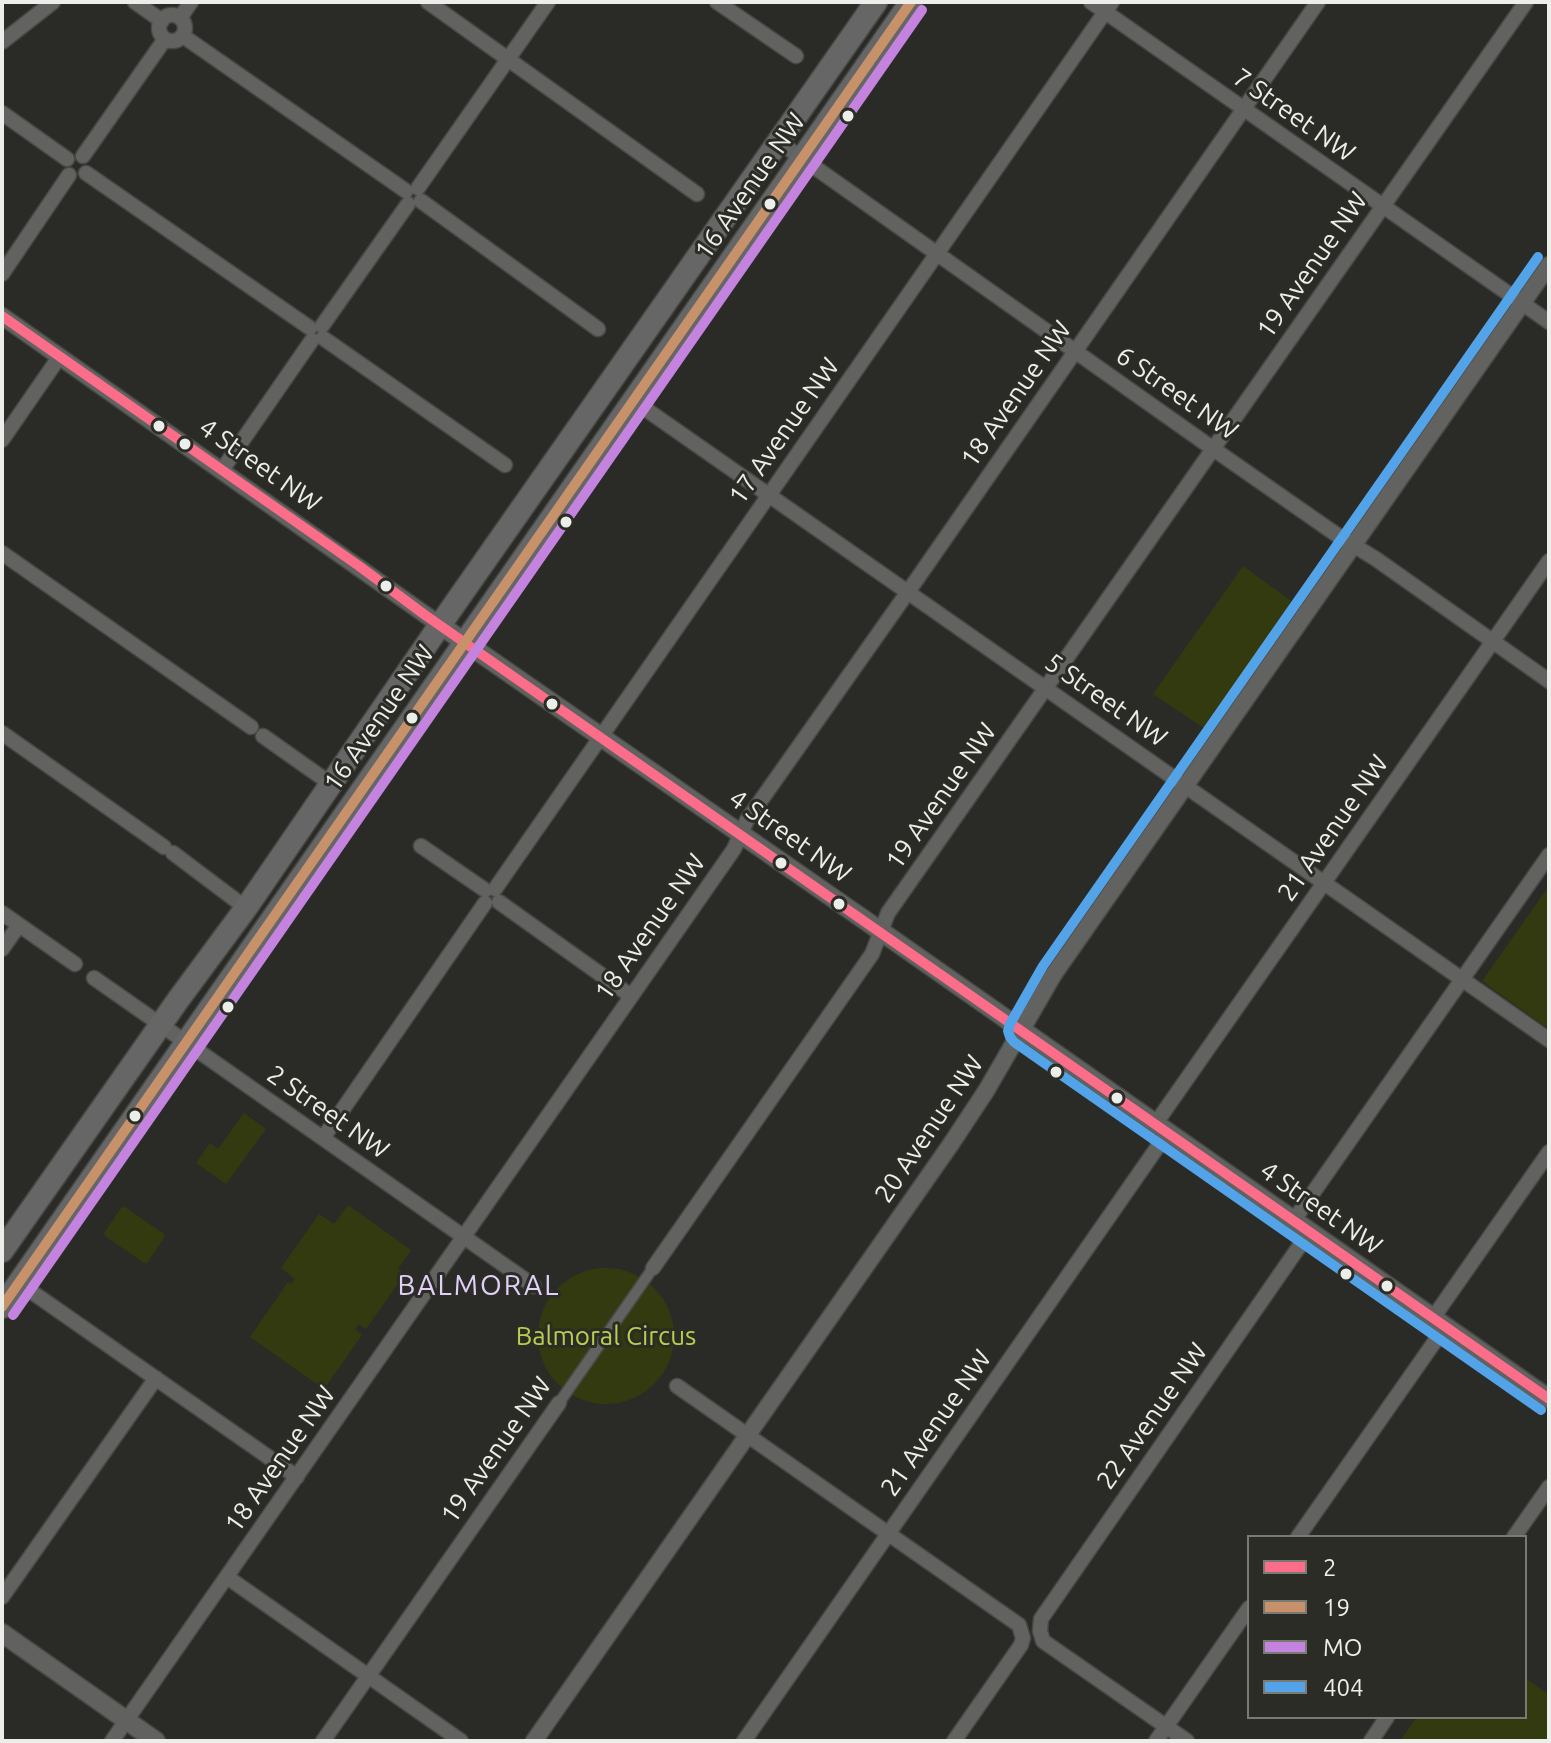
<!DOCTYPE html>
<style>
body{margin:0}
#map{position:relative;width:1551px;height:1743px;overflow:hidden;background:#2a2b26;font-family:Ubuntu,sans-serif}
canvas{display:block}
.frame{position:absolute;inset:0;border:4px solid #eceee9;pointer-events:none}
.legend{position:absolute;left:1247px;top:1535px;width:280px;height:184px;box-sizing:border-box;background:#2b2c25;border:2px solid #787a73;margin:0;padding:10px 14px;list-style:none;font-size:24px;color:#eceee9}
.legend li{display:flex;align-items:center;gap:16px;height:40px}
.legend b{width:40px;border:2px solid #787a73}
</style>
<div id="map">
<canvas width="1551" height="1743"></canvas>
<div class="frame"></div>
<ul class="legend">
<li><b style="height:10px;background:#fb6d88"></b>2</li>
<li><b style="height:10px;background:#c7916a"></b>19</li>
<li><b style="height:10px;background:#c483df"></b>MO</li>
<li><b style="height:10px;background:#53a3e8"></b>404</li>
</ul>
</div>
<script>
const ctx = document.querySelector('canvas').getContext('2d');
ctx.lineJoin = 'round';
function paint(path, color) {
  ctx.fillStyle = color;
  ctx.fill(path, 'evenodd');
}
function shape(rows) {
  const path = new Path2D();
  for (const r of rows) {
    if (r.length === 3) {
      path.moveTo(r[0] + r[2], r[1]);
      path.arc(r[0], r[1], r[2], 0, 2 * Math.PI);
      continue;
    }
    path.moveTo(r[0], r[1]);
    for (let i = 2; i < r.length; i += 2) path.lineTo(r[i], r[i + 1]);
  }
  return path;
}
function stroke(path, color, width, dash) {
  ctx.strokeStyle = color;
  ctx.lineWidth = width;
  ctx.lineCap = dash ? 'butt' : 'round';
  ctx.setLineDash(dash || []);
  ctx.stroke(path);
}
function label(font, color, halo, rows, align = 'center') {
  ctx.font = font + ' Ubuntu,sans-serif';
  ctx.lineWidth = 6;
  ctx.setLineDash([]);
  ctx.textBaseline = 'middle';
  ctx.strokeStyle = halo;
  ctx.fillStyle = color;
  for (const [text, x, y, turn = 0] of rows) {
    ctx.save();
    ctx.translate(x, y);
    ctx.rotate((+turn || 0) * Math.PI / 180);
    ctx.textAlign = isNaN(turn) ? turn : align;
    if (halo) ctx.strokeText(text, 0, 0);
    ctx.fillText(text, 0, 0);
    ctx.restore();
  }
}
const green = shape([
 [1243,566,1293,602,1205,729,1153,694],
 [1549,886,1549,1029,1482,981],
 [244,1113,266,1129,226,1184,196,1163,210,1143,218,1149],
 [348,1205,411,1250,398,1269,404,1275,366,1329,359,1324,355,1329,362,1335,324,1389,250,1337,288,1282,291,1284,295,1279,281,1268,319,1214,334,1224],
 [125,1207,164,1234,164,1238,147,1263,144,1263,105,1236,104,1233,121,1208],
 [606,1336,68],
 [1525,1678,1549,1695,1549,1741,1400,1741,1417,1717,1525,1717]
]);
const pedestrian = shape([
 [559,1403,653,1268]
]);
const minor = shape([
 [135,2,162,21],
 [428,2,697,194],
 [717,2,796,56],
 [1091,2,1549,322],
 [172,28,13],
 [180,18,191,2],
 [183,36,406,191],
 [2,42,53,2],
 [2,113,67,159],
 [779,142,1212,448,1337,535,1376,559,1549,681],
 [83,156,165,39],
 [86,173,310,328],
 [418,188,548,2],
 [421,201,598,329],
 [2,274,69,175],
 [322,326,408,204],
 [323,338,505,465],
 [634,401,1549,1040],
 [2,440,60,356],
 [222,470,312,340],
 [2,553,251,727],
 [2,733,164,847],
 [263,736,331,784],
 [421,846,485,890],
 [173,853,246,908],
 [495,889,1112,2],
 [499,902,631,996],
 [2,913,75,964],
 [2,949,19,925],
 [94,978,534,1286],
 [1156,1123,1549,561],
 [323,1138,485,903],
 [1294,1220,1549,855],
 [653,1268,872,954,888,913,1526,2],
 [19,1283,297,1477],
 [1433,1318,1549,1152],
 [677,1386,1019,1625,1023,1638,1021,1645,954,1741],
 [1298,1537,1445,1327],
 [1514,1537,1549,1487],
 [227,1577,461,1741],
 [2,1597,156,1378],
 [112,1741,734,849,747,820,917,579,1318,2],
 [323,1741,559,1403],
 [744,1741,1168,1132],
 [1156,1741,1249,1608],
 [1187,1741,1043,1641,1040,1631,1041,1619,1310,1231],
 [1371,1741,1387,1717]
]);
const tertiary = shape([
 [2,316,440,625],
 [534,1741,951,1144,986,1091,1054,974,1549,265]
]);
const secondary = shape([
 [440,625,869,923,1549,1399],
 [2,1633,156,1741]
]);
const trunk = shape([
 [2,1251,178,1000,246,908,440,625,876,2],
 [2,1307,911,2]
]);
const bus1 = shape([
 [2,316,359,566,425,615,1549,1399]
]);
const bus2 = shape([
 [2,1307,911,2]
]);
const bus3 = shape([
 [13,1315,922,10]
]);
const bus4 = shape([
 [1538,257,1043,966,1010,1024,1008,1031,1010,1037,1014,1042,1541,1410]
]);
const markers = [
 [848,116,7,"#eceee9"],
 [770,204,7,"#eceee9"],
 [159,426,7,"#eceee9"],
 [185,444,7,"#eceee9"],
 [566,522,7,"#eceee9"],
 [386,586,7,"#eceee9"],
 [552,704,7,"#eceee9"],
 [412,718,7,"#eceee9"],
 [781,863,7,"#eceee9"],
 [839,904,7,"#eceee9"],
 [228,1007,7,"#eceee9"],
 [1056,1072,7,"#eceee9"],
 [1117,1098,7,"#eceee9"],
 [135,1116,7,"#eceee9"],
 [1346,1274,7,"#eceee9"],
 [1387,1286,7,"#eceee9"]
];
const streetNames = [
 ["7 Street NW",1294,115,35],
 ["16 Avenue NW",750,186,-55],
 ["19 Avenue NW",1312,265,-55],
 ["6 Street NW",1177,393,35],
 ["18 Avenue NW",1016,394,-55],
 ["17 Avenue NW",784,431,-55],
 ["4 Street NW",260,465,35],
 ["5 Street NW",1106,700,35],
 ["16 Avenue NW",379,718,-55],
 ["19 Avenue NW",941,796,-55],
 ["21 Avenue NW",1333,828,-55],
 ["4 Street NW",790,836,35],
 ["18 Avenue NW",650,927,-55],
 ["2 Street NW",328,1112,35],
 ["20 Avenue NW",929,1129,-56],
 ["4 Street NW",1321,1208,35],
 ["22 Avenue NW",1152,1416,-55],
 ["21 Avenue NW",936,1423,-55],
 ["19 Avenue NW",496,1450,-55],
 ["18 Avenue NW",280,1459,-55]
];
const parkNames = [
 ["Balmoral Circus",606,1336]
];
const neighbourhoodNames = [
 ["BALMORAL",479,1286]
];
paint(green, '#343a10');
stroke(pedestrian, '#464843', 13);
stroke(minor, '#464843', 17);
stroke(tertiary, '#464843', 19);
stroke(secondary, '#464843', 21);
stroke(trunk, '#464843', 25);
stroke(pedestrian, '#626360', 10);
stroke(minor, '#626360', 14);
stroke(tertiary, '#626360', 16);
stroke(secondary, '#616160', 18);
stroke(trunk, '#676667', 22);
stroke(bus1, '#fb6d88', 10);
stroke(bus2, '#c7916a', 10);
stroke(bus3, '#c483df', 10);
stroke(bus4, '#53a3e8', 10);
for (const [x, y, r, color] of markers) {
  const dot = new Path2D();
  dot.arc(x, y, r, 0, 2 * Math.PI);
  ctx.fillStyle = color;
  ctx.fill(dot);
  stroke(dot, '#2b2c25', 3);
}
label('26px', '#eceee9', '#2b2c25', streetNames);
label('26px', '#b9ce4f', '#2b2c25', parkNames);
ctx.letterSpacing = '2px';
label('28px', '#e2cff9', '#2b2c25', neighbourhoodNames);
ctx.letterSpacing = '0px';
</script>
